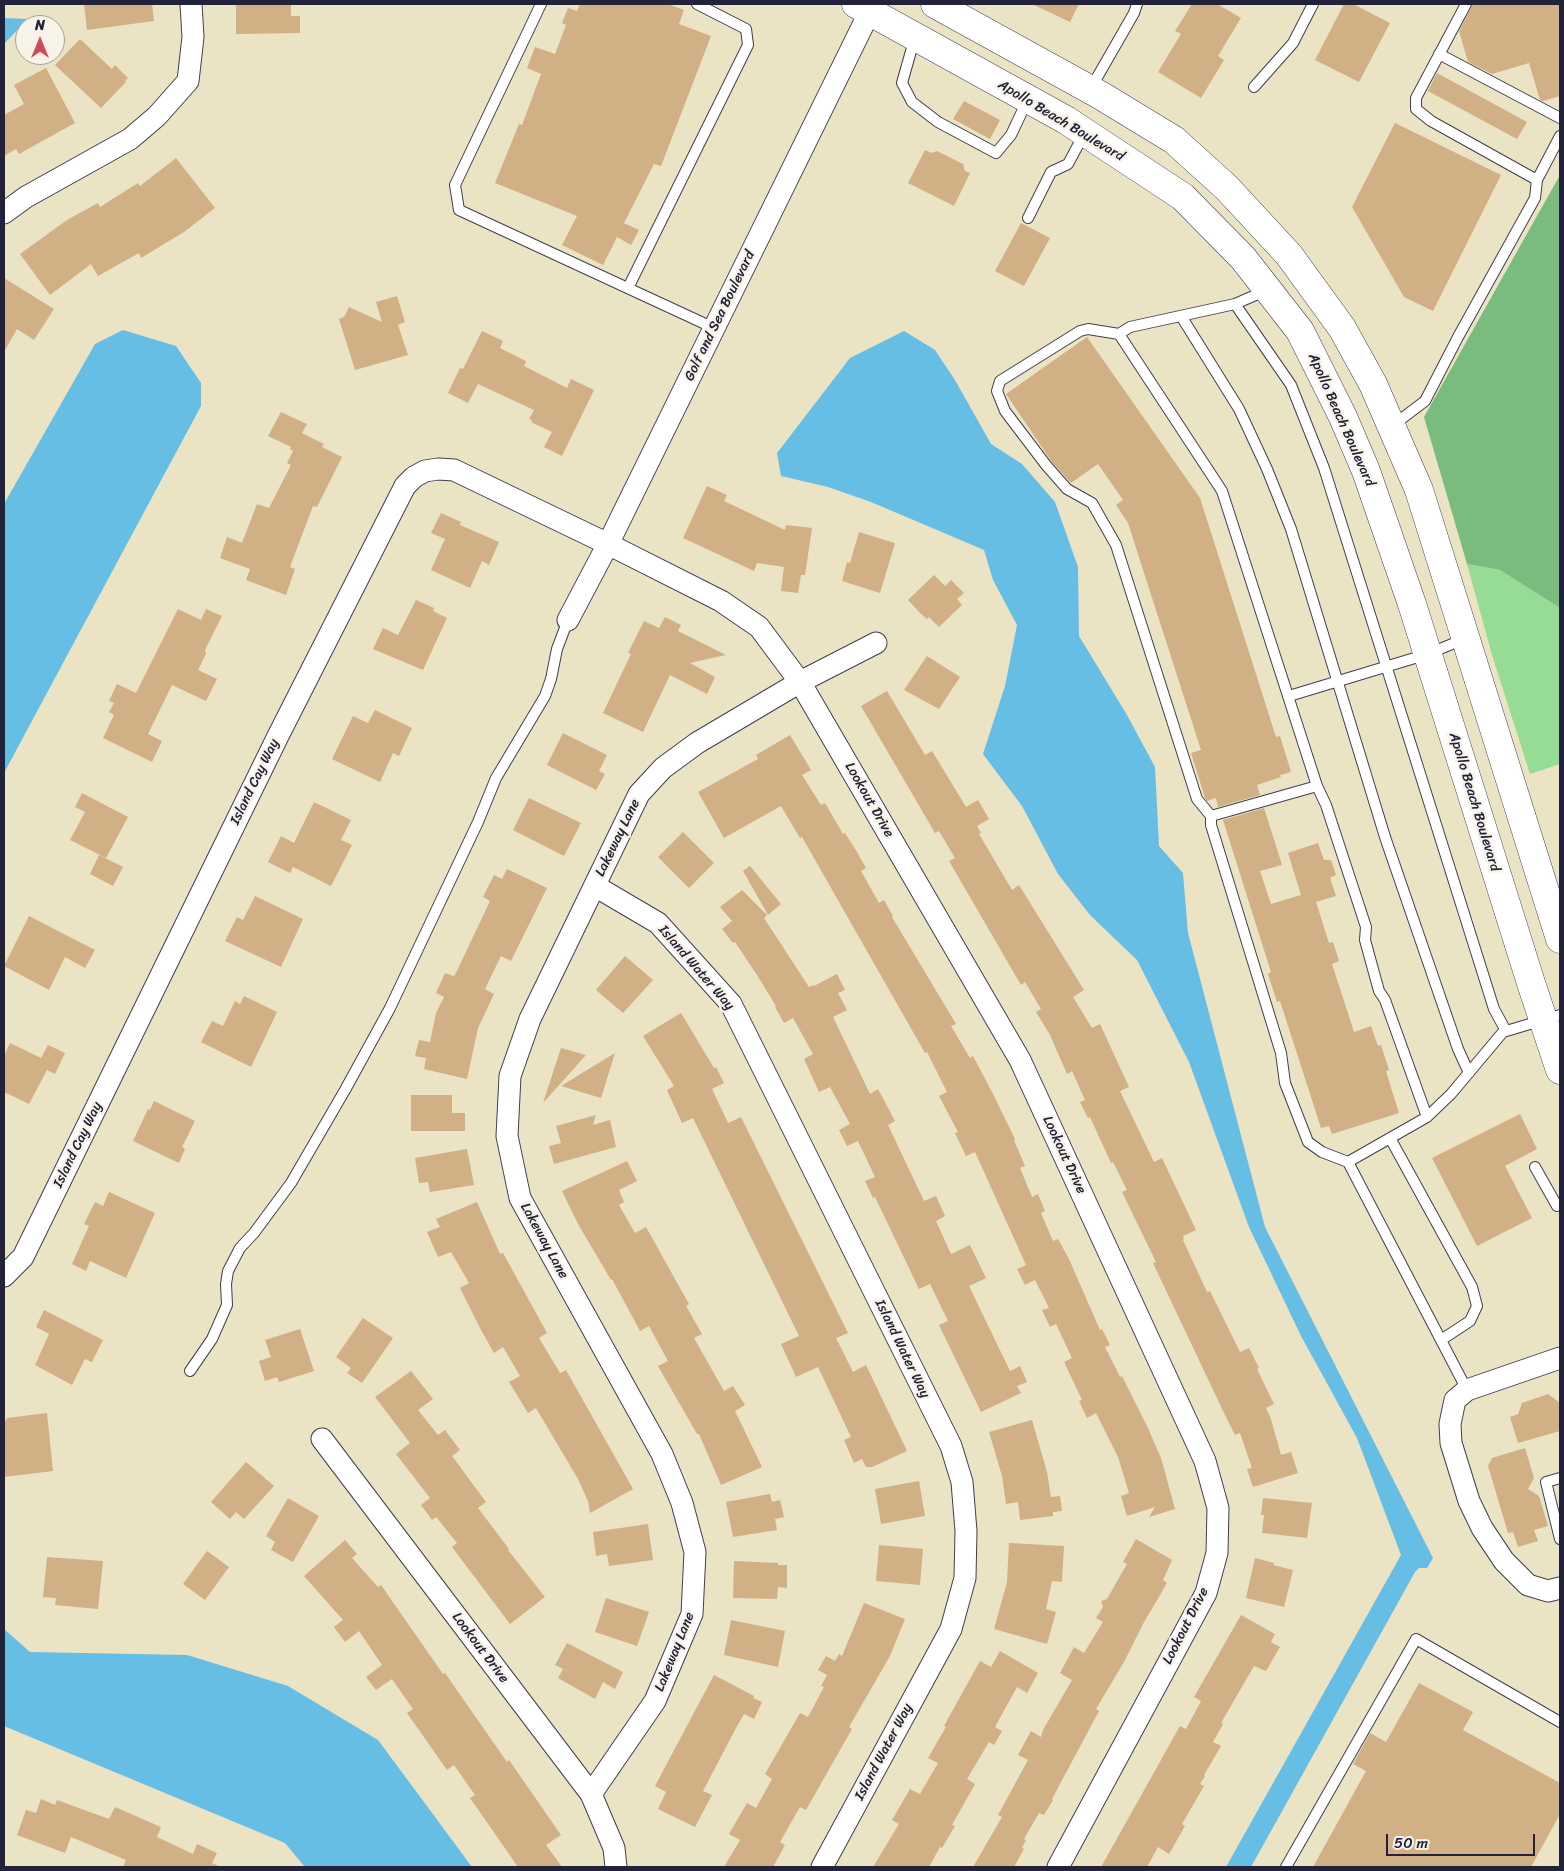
<!DOCTYPE html>
<style>
body{margin:0}
#map{position:relative;width:1564px;height:1871px;overflow:hidden;background:#eae3c4;font-family:Sriracha,sans-serif}
canvas{display:block}
.frame{position:absolute;inset:0;border:5px solid #22223b;pointer-events:none}
.north{position:absolute;left:15px;top:15px;width:50px;height:50px;box-sizing:border-box;background:#f7f3e8;border:1px solid #a29fa3;border-radius:50%;rotate:0deg;font-size:14px;font-weight:700;line-height:20px;text-align:center;color:#22223b}
.north::after{content:'';display:block;margin:auto;width:18px;height:22px;background:#d1495b;clip-path:polygon(50% 0,100% 100%,50% 72%,0 100%)}
.scale{position:absolute;left:1386px;top:1834px;width:149px;height:22px;box-sizing:border-box;border:2px solid #22223b;border-top:0;padding-left:6px;font-size:15px;line-height:18px;white-space:nowrap;color:#22223b;-webkit-text-stroke:4px #f7f3e8;paint-order:stroke}
</style>
<div id="map">
<canvas width="1564" height="1871"></canvas>
<div class="frame"></div>
<div class="north">N</div>
<div class="scale">50 m</div>
</div>
<script>
const ctx = document.querySelector('canvas').getContext('2d');
ctx.lineJoin = 'round';
function paint(path, color) {
  ctx.fillStyle = color;
  ctx.fill(path, 'evenodd');
}
function shape(rows) {
  const path = new Path2D();
  for (const r of rows) {
    path.moveTo(r[0], r[1]);
    for (let i = 2; i < r.length; i += 2) path.lineTo(r[i], r[i + 1]);
  }
  return path;
}
function stroke(path, color, width, dash) {
  ctx.strokeStyle = color;
  ctx.lineWidth = width;
  ctx.lineCap = dash ? 'butt' : 'round';
  ctx.setLineDash(dash || []);
  ctx.stroke(path);
}
function label(font, color, halo, rows, align = 'center') {
  ctx.font = font + ' Sriracha,sans-serif';
  ctx.lineWidth = 5;
  ctx.setLineDash([]);
  ctx.textBaseline = 'middle';
  ctx.strokeStyle = halo;
  ctx.fillStyle = color;
  for (const [text, x, y, turn = 0] of rows) {
    ctx.save();
    ctx.translate(x, y);
    ctx.rotate((+turn || 0) * Math.PI / 180);
    ctx.textAlign = isNaN(turn) ? turn : align;
    if (halo) ctx.strokeText(text, 0, 0);
    ctx.fillText(text, 0, 0);
    ctx.restore();
  }
}
const green = shape([
 [1467,564,1500,570,1560,608,1560,764,1530,774,1492,655]
]);
const forest = shape([
 [1560,175,1560,608,1500,570,1467,564,1424,417]
]);
const water = shape([
 [4,18,28,19,4,44],
 [123,330,176,346,201,383,201,406,4,773,4,504,95,344],
 [904,331,935,350,955,380,991,444,1022,464,1055,502,1078,567,1079,636,1127,715,1155,767,1159,846,1183,873,1188,933,1265,1227,1433,1558,1427,1568,1419,1568,1415,1572,1251,1867,1226,1867,1401,1555,1357,1438,1301,1336,1249,1227,1189,1062,1137,960,1090,915,1058,874,1022,806,983,754,1005,686,1017,625,993,580,984,550,871,502,828,487,781,476,777,453,850,358],
 [4,1629,30,1652,187,1655,288,1686,378,1740,472,1867,305,1867,285,1843,4,1726]
]);
const building = shape([
 [84,4,152,4,154,21,87,30],
 [236,4,291,4,291,16,300,16,300,33,236,34],
 [580,4,668,4,684,10,679,24,711,36,661,166,654,164,624,223,639,230,631,245,617,237,603,265,562,245,577,216,495,183,519,124,522,125,541,74,527,68,535,47,555,54,566,25,562,23,568,8,577,11],
 [1032,4,1079,4,1070,22],
 [1192,4,1217,4,1241,18,1218,56,1224,60,1201,98,1158,72,1181,34,1175,31],
 [1344,4,1353,4,1390,23,1359,82,1315,60],
 [1473,4,1560,4,1560,96,1543,101,1540,100,1529,63,1492,74,1468,62,1459,31],
 [80,39,112,69,115,65,128,78,125,81,126,82,101,108,55,65],
 [46,68,75,123,19,154,16,149,4,156,4,115,24,104,14,85],
 [1437,73,1527,122,1517,139,1428,91],
 [964,101,1000,120,990,139,953,119],
 [1395,123,1501,175,1433,311,1404,297,1352,207],
 [925,150,931,153,937,151,963,164,965,171,970,173,954,206,908,183],
 [176,158,215,208,184,232,141,258,139,253,98,276,91,264,50,295,20,254,67,220,98,203,100,207,138,183,140,186],
 [1021,223,1050,238,1024,286,995,271],
 [4,278,54,309,34,340,17,329,4,352],
 [397,296,405,322,398,325,408,355,355,370,339,319,344,317,349,307,382,322,376,302],
 [482,331,503,341,500,348,526,361,524,366,567,388,571,379,594,390,562,456,544,447,552,432,531,422,532,420,529,419,534,410,478,384,468,403,448,393,460,368,463,369],
 [1087,337,1200,498,1276,737,1280,736,1291,772,1280,775,1281,777,1257,785,1260,795,1218,807,1216,798,1207,801,1205,798,1191,753,1201,750,1128,523,1116,505,1123,500,1098,464,1071,483,1052,462,1006,394],
 [281,412,307,424,302,433,324,444,322,447,342,457,317,507,313,506,290,567,295,569,286,595,246,580,250,569,220,558,227,537,242,543,257,504,269,508,291,465,287,463,293,451,290,449,291,447,268,436],
 [707,486,727,495,724,501,785,530,786,525,812,528,805,575,801,575,798,593,781,591,784,567,757,563,754,571,683,538],
 [441,513,461,522,460,525,499,542,489,565,482,561,470,588,431,570,445,539,431,533],
 [859,532,895,543,880,593,842,581,847,562,850,563],
 [934,575,945,586,951,580,964,593,957,599,962,605,939,627,929,617,927,619,920,613,908,600],
 [416,600,434,608,433,611,447,618,423,670,373,649,383,628,398,635],
 [178,609,201,620,206,609,222,616,205,650,206,654,198,670,217,679,206,701,172,685,148,734,162,741,152,762,103,738,114,715,109,712,114,703,109,701,117,684,136,693],
 [665,617,681,625,678,631,726,655,690,663,715,677,707,694,670,675,643,732,603,713,631,654,628,653,644,621,659,628],
 [927,656,960,677,939,709,904,690],
 [887,691,925,755,932,751,966,807,978,800,989,819,977,826,981,833,979,834,1012,890,1019,885,1084,990,1073,997,1092,1028,1100,1024,1129,1087,1120,1091,1154,1162,1162,1158,1196,1230,1183,1236,1184,1239,1183,1240,1207,1292,1210,1291,1240,1352,1249,1348,1259,1368,1257,1369,1274,1404,1266,1408,1271,1419,1281,1455,1291,1452,1298,1473,1253,1487,1247,1469,1252,1468,1240,1433,1235,1435,1225,1415,1161,1280,1153,1263,1156,1262,1122,1192,1127,1190,1113,1162,1111,1163,1090,1117,1088,1118,1080,1102,1085,1100,1072,1071,1067,1074,1050,1035,1036,1012,1041,1009,1025,982,1021,985,949,861,955,858,939,831,935,833,861,706],
 [375,710,412,728,399,756,393,753,380,782,332,759,353,716,368,723],
 [563,733,607,755,599,771,605,774,596,790,547,765],
 [790,735,811,770,802,775,821,805,825,803,843,834,845,833,857,852,866,868,861,871,879,903,884,900,893,916,892,917,956,1024,951,1026,970,1058,973,1056,992,1092,1015,1139,1014,1140,1025,1166,1020,1168,1032,1197,1038,1194,1045,1211,1041,1213,1053,1241,1058,1239,1069,1259,1100,1330,1102,1329,1110,1345,1105,1347,1120,1377,1122,1376,1148,1428,1161,1458,1175,1509,1149,1517,1155,1507,1127,1516,1121,1496,1129,1493,1118,1457,1096,1413,1087,1418,1079,1401,1082,1400,1064,1362,1072,1358,1056,1324,1050,1327,1042,1310,1049,1308,1035,1280,1025,1285,1017,1269,1026,1265,975,1152,966,1156,955,1133,958,1132,939,1096,947,1092,927,1052,925,1053,802,837,800,838,781,806,724,838,698,792,758,759,756,755],
 [82,793,128,817,106,858,70,840,85,812,75,807],
 [529,798,581,823,564,856,513,830],
 [314,802,351,820,341,840,352,845,331,886,293,867,290,873,268,862,281,836,294,843],
 [1264,808,1282,865,1260,871,1271,904,1301,895,1288,853,1318,843,1324,860,1331,860,1336,875,1330,878,1336,896,1316,902,1329,943,1333,942,1339,961,1332,964,1354,1032,1371,1026,1378,1046,1381,1045,1389,1070,1386,1071,1392,1091,1399,1113,1332,1134,1329,1126,1321,1128,1280,1001,1277,1002,1268,974,1271,972,1223,820],
 [683,832,714,863,689,888,658,857],
 [99,855,123,867,113,886,90,874],
 [750,866,781,904,768,915,743,871],
 [507,869,547,888,511,961,501,956,485,989,494,994,478,1028,467,1079,424,1069,426,1058,415,1056,419,1040,430,1042,436,1013,444,997,436,993,445,973,453,976,455,975,490,901,483,897,494,875,502,879],
 [742,890,767,915,764,918,809,987,813,985,814,986,837,974,845,990,838,993,847,1010,833,1017,870,1094,878,1089,895,1121,888,1125,924,1201,936,1196,945,1216,936,1221,951,1254,970,1245,986,1278,969,1286,1010,1371,1020,1366,1027,1382,1017,1386,1021,1393,981,1412,939,1325,948,1321,930,1284,919,1289,875,1197,873,1198,865,1181,875,1177,858,1141,847,1146,839,1130,850,1124,830,1087,819,1092,804,1059,813,1054,793,1018,784,1023,775,1007,776,1006,757,975,735,942,733,943,722,929,732,921,720,907],
 [255,896,303,919,281,967,225,941,237,917,243,920],
 [29,916,95,950,85,968,65,957,49,990,4,966],
 [625,956,653,980,623,1013,596,990],
 [244,996,277,1012,251,1067,201,1042,212,1021,223,1026,235,1001,240,1004],
 [681,1013,714,1068,716,1067,724,1083,712,1089,728,1123,741,1117,848,1333,836,1338,853,1372,866,1365,907,1451,872,1467,866,1467,862,1459,854,1463,844,1440,851,1437,818,1367,796,1377,781,1344,799,1336,693,1118,682,1123,667,1090,674,1086,643,1036],
 [10,1043,41,1058,48,1045,65,1053,55,1074,47,1070,29,1104,4,1092,4,1056],
 [561,1048,586,1055,543,1103],
 [615,1053,601,1098,561,1086],
 [411,1095,452,1095,452,1113,465,1113,465,1131,411,1131],
 [154,1101,195,1121,182,1147,185,1149,179,1163,133,1141,148,1109,150,1110],
 [1520,1114,1537,1149,1505,1166,1532,1218,1477,1246,1432,1158],
 [596,1115,593,1125,610,1120,616,1147,554,1164,549,1146,561,1143,556,1126],
 [467,1149,474,1185,430,1192,428,1182,419,1183,415,1158],
 [627,1161,637,1181,619,1190,624,1202,619,1205,635,1233,646,1227,689,1304,686,1306,702,1334,694,1338,724,1391,733,1386,745,1405,735,1411,762,1467,721,1485,699,1434,697,1434,658,1366,668,1361,649,1326,640,1331,612,1279,611,1280,578,1224,562,1191],
 [109,1192,155,1213,126,1278,90,1261,86,1271,72,1264,89,1226,84,1224,95,1202,103,1206],
 [477,1202,500,1254,503,1253,547,1333,539,1338,560,1373,566,1370,633,1489,590,1513,588,1501,578,1479,536,1408,528,1413,509,1382,520,1376,503,1347,494,1353,481,1330,460,1288,469,1283,451,1252,438,1257,427,1232,440,1227,436,1219],
 [44,1310,103,1340,92,1362,85,1359,72,1385,35,1365,49,1334,36,1327],
 [363,1318,393,1338,362,1383,347,1373,351,1368,336,1357],
 [300,1329,314,1371,279,1382,277,1377,265,1381,259,1361,271,1357,265,1340],
 [411,1371,433,1399,418,1410,438,1435,445,1430,460,1450,452,1456,486,1502,478,1508,509,1549,508,1550,545,1597,510,1624,452,1547,457,1543,436,1517,432,1520,421,1505,430,1498,396,1454,410,1443,375,1397],
 [1548,1394,1560,1403,1560,1431,1518,1443,1510,1417,1518,1414,1522,1403],
 [47,1413,53,1471,4,1477,4,1424,7,1418],
 [1032,1420,1047,1472,1051,1497,1060,1496,1062,1511,1053,1512,1053,1516,1020,1520,1018,1502,1006,1504,1002,1476,989,1432],
 [1525,1448,1534,1478,1528,1489,1539,1496,1548,1526,1534,1530,1538,1541,1518,1547,1513,1532,1508,1533,1488,1466,1492,1458],
 [246,1462,274,1486,244,1519,236,1512,230,1519,211,1502],
 [919,1481,925,1516,881,1524,875,1489],
 [770,1494,772,1502,780,1500,784,1517,775,1519,777,1530,733,1537,726,1502],
 [288,1498,319,1516,293,1562,271,1550,275,1542,266,1536],
 [1263,1498,1312,1503,1307,1538,1262,1533,1264,1515,1261,1515],
 [648,1524,653,1560,609,1566,607,1554,596,1556,593,1532],
 [1136,1539,1172,1560,1163,1580,1167,1583,1143,1624,1124,1662,1096,1709,1099,1711,1052,1799,1053,1800,1044,1815,1039,1813,1024,1839,1026,1840,1022,1848,1024,1849,1014,1867,973,1867,1002,1817,998,1815,1028,1760,1018,1755,1031,1731,1041,1737,1043,1730,1072,1680,1060,1673,1074,1647,1084,1653,1103,1622,1096,1618,1103,1607,1101,1601,1107,1599,1127,1564,1123,1562],
 [345,1540,357,1554,352,1558,378,1587,381,1585,443,1674,445,1673,507,1762,509,1760,561,1835,546,1845,562,1867,518,1867,470,1798,475,1795,454,1765,447,1770,407,1713,413,1709,392,1679,376,1690,366,1677,382,1665,359,1631,345,1642,334,1627,343,1620,304,1576],
 [1009,1543,1064,1546,1062,1582,1052,1581,1046,1609,1056,1612,1047,1644,994,1629,1007,1582],
 [879,1545,923,1549,920,1585,876,1581],
 [207,1551,229,1567,205,1600,183,1584],
 [47,1557,103,1561,98,1609,55,1605,56,1598,43,1597],
 [1255,1558,1274,1563,1273,1565,1293,1570,1284,1607,1246,1598],
 [734,1561,778,1563,778,1565,787,1565,787,1588,778,1587,777,1599,733,1598],
 [606,1598,649,1612,637,1646,595,1632],
 [864,1603,905,1619,890,1656,849,1727,852,1729,806,1810,800,1807,780,1842,785,1845,773,1867,724,1867,740,1840,729,1834,747,1803,756,1808,772,1779,765,1774,800,1713,808,1717,824,1687,821,1686,827,1675,818,1670,826,1656,835,1661,839,1654,842,1656],
 [1241,1615,1275,1634,1271,1642,1280,1647,1266,1671,1254,1666,1221,1723,1223,1724,1213,1742,1221,1746,1204,1775,1205,1776,1200,1784,1204,1786,1182,1824,1185,1826,1169,1854,1158,1847,1147,1867,1101,1867,1180,1726,1186,1729,1201,1701,1194,1697],
 [731,1620,785,1631,778,1667,724,1655],
 [567,1643,623,1672,615,1689,603,1682,595,1699,558,1678,563,1669,555,1665],
 [1000,1651,1038,1673,1027,1693,1017,1687,995,1727,1002,1731,994,1745,989,1742,967,1779,975,1784,952,1825,955,1826,942,1848,940,1847,929,1867,873,1867,899,1824,892,1820,910,1789,920,1794,938,1763,928,1758,946,1727,944,1726,980,1661,991,1667],
 [714,1675,754,1696,753,1698,762,1702,754,1719,744,1714,736,1728,703,1791,712,1795,695,1827,658,1809,666,1792,655,1786],
 [1419,1683,1473,1712,1463,1730,1560,1783,1560,1814,1531,1867,1313,1867,1366,1771,1353,1764,1370,1733,1386,1742],
 [41,1799,55,1805,57,1800,109,1819,115,1807,161,1827,157,1837,193,1854,197,1844,217,1853,212,1863,221,1867,123,1867,126,1860,71,1837,65,1853,17,1835,26,1810,36,1813]
]);
const lane = shape([
 [541,4,455,185,459,210,714,328],
 [1466,4,1416,98,1416,109,1431,121,1537,180],
 [915,37,902,83,912,102,938,122,996,153,1011,135,1028,99],
 [1439,54,1560,118],
 [1254,87,1293,43,1313,4],
 [1091,88,1134,13,1137,4],
 [1028,218,1051,172,1068,164,1084,134],
 [628,288,748,45,746,29,697,4],
 [1235,304,1291,385,1324,468,1494,1009,1506,1031],
 [1181,316,1239,409,1267,469,1291,529,1385,837,1458,1049,1469,1073],
 [1119,334,1222,491,1317,786,1326,805,1366,927,1365,940,1379,991,1385,1000,1427,1117],
 [1392,426,1425,401,1458,337,1535,198,1537,180,1560,136],
 [1289,696,1428,654,1464,639],
 [1317,786,1211,816,1211,825,1281,1053,1285,1083,1308,1142,1322,1152,1348,1162,1467,1390],
 [1211,816,1197,799,1116,545,1092,503,1067,489,1046,465,1005,411,997,391,1000,381,1080,331,1088,329,1119,334,1130,327,1235,304,1267,290],
 [1390,1138,1472,1287,1477,1306,1470,1321,1441,1340],
 [1348,1162,1427,1117,1451,1094,1503,1032,1560,1015],
 [1535,1167,1557,1206,1560,1204],
 [190,1371,212,1339,227,1305,226,1284,228,1271,240,1248,254,1233,291,1183,345,1090,390,1008,478,822,496,778,545,696,551,679,557,649,568,620],
 [1560,1478,1546,1482,1560,1539],
 [1286,1867,1416,1639,1560,1722]
]);
const street = shape([
 [4,213,26,197,130,139,157,116,188,81,193,37,191,4],
 [568,620,608,544,870,11],
 [595,886,658,923,731,1004,951,1446,962,1482,966,1531,965,1578,951,1629,822,1867],
 [4,1276,23,1257,278,736,405,486,414,477,425,471,438,469,454,470,608,544,721,601,759,627,800,682,1020,1060,1205,1461,1218,1508,1217,1553,1206,1593,1058,1867],
 [1560,1358,1467,1390,1455,1400,1450,1424,1451,1443,1469,1501,1482,1528,1504,1561,1528,1585,1548,1591,1560,1588],
 [322,1439,591,1794,614,1848,616,1867],
 [591,1794,655,1701,692,1614,695,1552,682,1503,662,1454,520,1198,507,1136,510,1076,530,1019,639,794,663,768,697,743,800,682,876,643]
]);
const secondary = shape([
 [856,4,1066,120,1183,197,1243,258,1300,331,1343,417,1366,471,1412,604,1531,983,1560,1070],
 [935,4,1100,95,1174,140,1227,188,1289,255,1342,328,1373,384,1419,490,1560,939]
]);
const streetNames = [
 ["Apollo Beach Boulevard",1061,121,31],
 ["Golf and Sea Boulevard",720,316,-64],
 ["Apollo Beach Boulevard",1341,420,66],
 ["Island Cay Way",255,782,-64],
 ["Lookout Drive",869,800,60],
 ["Apollo Beach Boulevard",1474,802,73],
 ["Lakeway Lane",618,838,-64],
 ["Island Water Way",696,968,49],
 ["Island Cay Way",78,1145,-64],
 ["Lookout Drive",1064,1155,65],
 ["Lakeway Lane",544,1241,61],
 ["Island Water Way",902,1349,64],
 ["Lookout Drive",1186,1626,-63],
 ["Lookout Drive",480,1648,53],
 ["Lakeway Lane",675,1652,-68],
 ["Island Water Way",884,1752,-62]
];
paint(green, '#97dc95');
paint(forest, '#79bc7e');
paint(water, '#67bee4');
paint(building, '#d1b085');
stroke(lane, '#403f50', 12);
stroke(street, '#403f50', 23);
stroke(secondary, '#403f50', 29);
stroke(lane, '#fff', 10);
stroke(street, '#fff', 21);
stroke(secondary, '#fff', 28);
label('14px', '#22223b', '#f7f3e8', streetNames);
</script>
